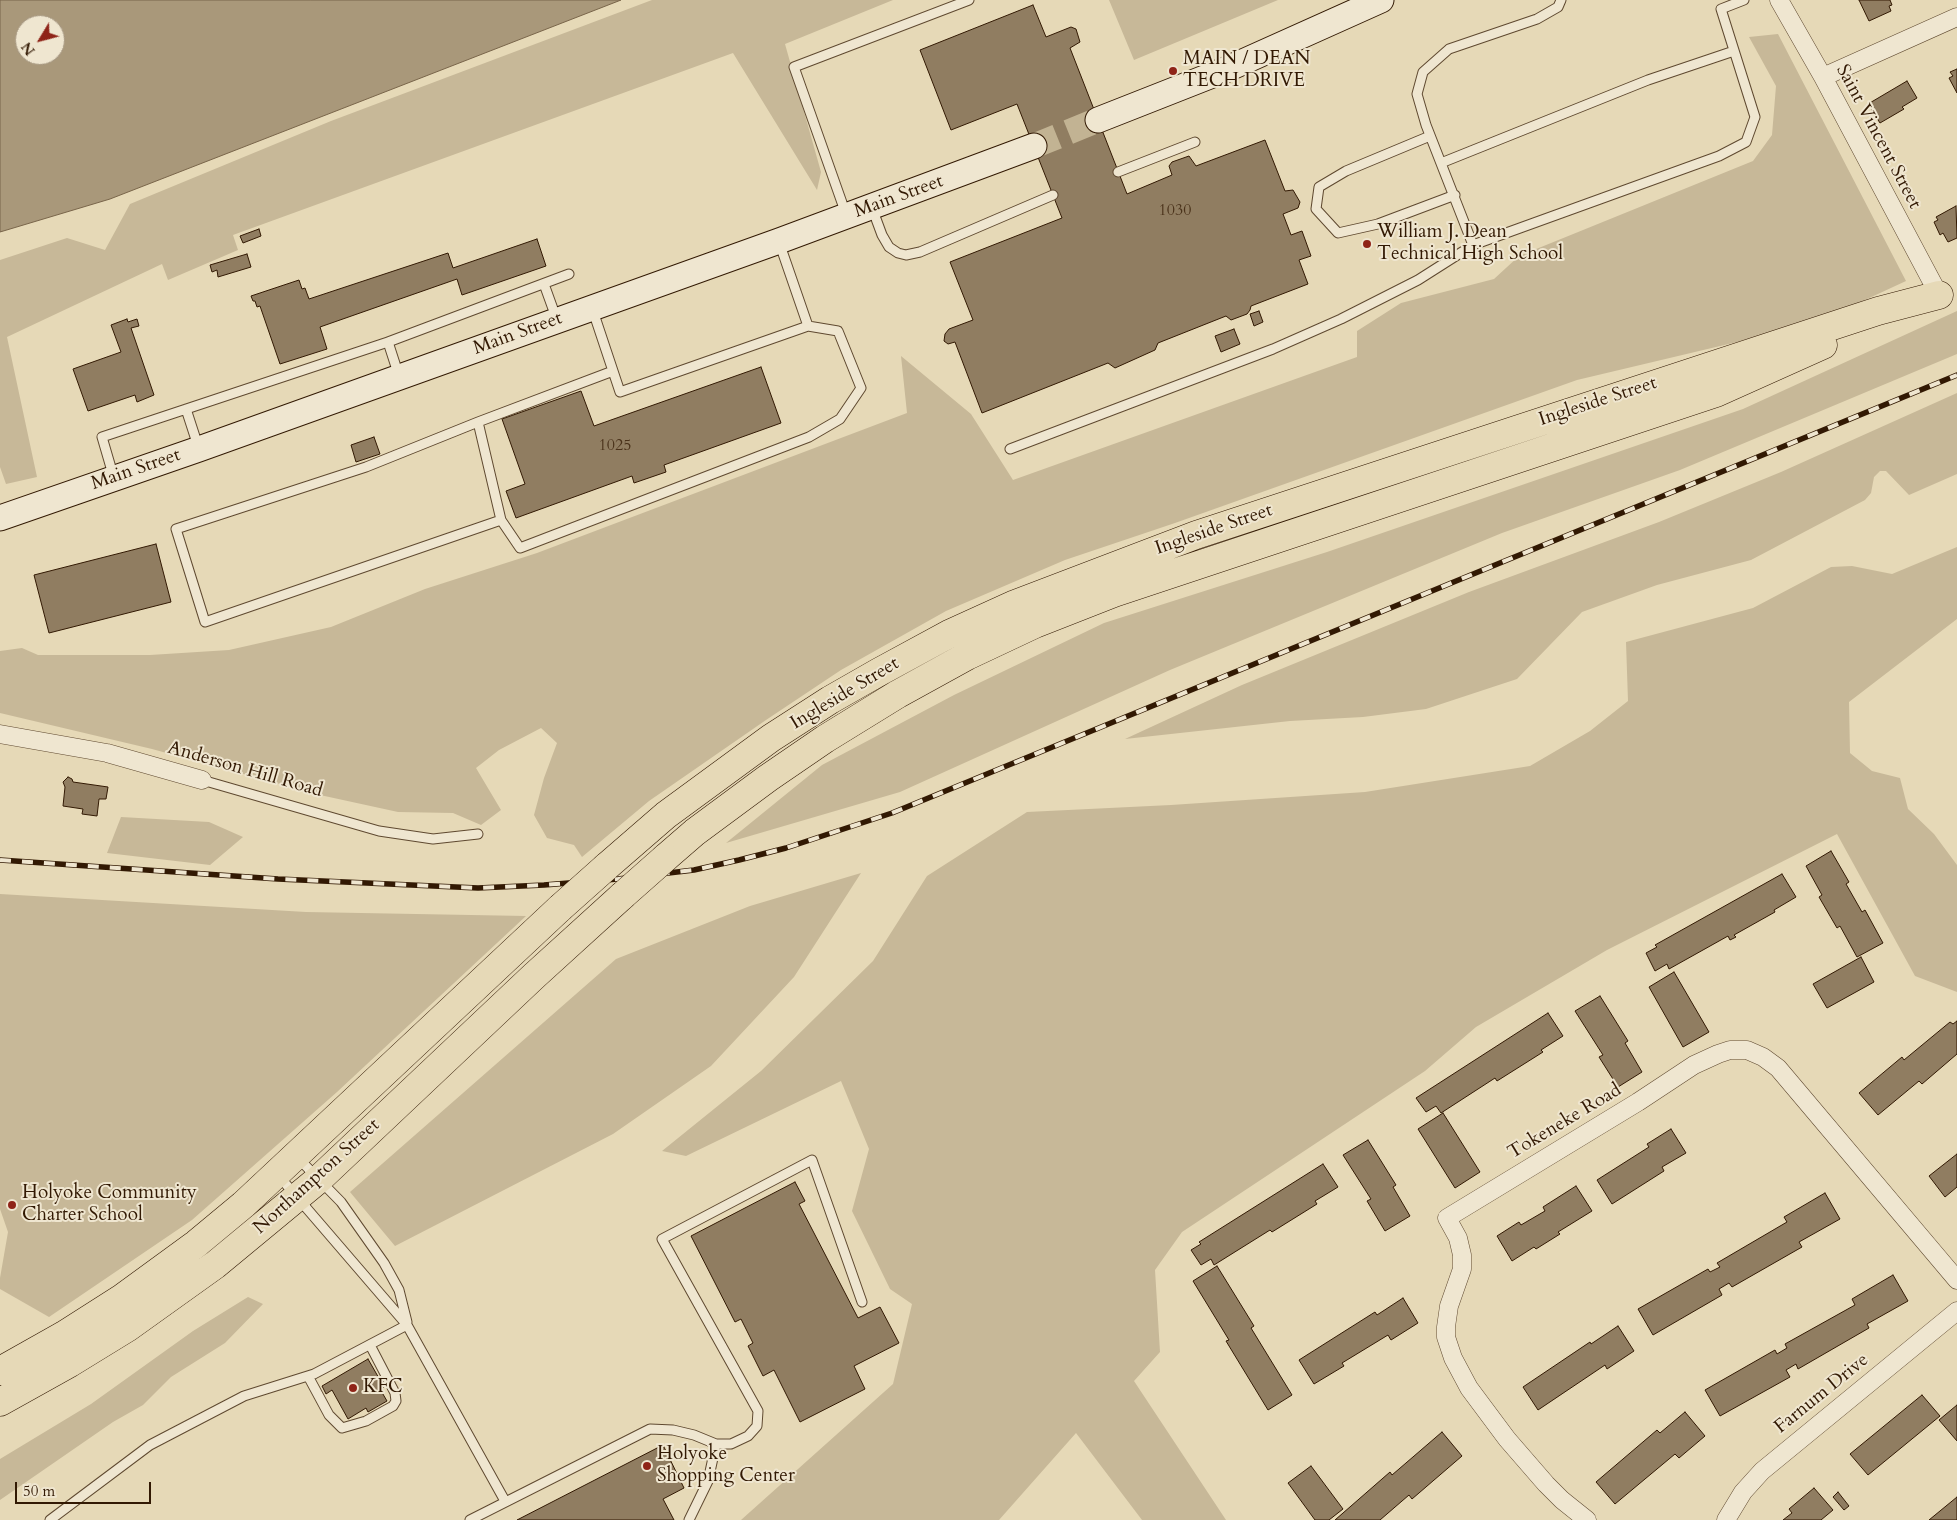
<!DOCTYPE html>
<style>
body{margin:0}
#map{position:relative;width:1957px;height:1520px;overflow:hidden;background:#e6d9b7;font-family:Cardo,serif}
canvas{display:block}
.north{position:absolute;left:15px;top:15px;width:50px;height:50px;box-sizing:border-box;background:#efe6d0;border:1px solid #a3947e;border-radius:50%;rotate:233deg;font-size:14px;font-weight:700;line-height:20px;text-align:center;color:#321903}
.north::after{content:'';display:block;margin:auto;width:18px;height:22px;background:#8f2418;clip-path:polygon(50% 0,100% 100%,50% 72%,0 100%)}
.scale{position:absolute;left:15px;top:1482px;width:136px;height:22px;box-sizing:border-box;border:2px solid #321903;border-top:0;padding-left:6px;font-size:15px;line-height:18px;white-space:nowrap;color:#321903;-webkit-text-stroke:4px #efe6d0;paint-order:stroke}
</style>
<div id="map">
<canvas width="1957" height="1520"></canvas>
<div class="north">N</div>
<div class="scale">50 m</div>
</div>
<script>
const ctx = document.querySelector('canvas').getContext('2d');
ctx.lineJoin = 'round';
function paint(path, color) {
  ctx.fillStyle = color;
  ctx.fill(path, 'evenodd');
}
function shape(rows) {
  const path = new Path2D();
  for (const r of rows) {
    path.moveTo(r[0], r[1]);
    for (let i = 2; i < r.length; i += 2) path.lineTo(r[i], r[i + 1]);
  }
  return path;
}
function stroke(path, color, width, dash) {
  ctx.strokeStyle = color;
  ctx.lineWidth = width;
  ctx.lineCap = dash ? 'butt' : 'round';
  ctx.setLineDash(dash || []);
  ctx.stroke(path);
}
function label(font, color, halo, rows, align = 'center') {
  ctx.font = font + ' Cardo,serif';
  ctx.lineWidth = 4;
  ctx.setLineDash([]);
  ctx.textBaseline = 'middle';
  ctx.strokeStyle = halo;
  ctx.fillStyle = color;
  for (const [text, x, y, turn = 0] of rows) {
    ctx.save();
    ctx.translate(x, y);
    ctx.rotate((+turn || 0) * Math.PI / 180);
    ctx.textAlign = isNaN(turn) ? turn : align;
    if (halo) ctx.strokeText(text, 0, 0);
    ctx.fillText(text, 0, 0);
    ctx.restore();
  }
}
const green = shape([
 [652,0,893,0,785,44,821,172,817,190,733,53,233,235,238,250,168,280,162,264,7,337,37,477,6,484,0,467,0,260,67,238,105,250,130,204,331,121],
 [1109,0,1278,0,1134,60],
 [1778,34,1906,281,1839,312,1737,342,1577,380,1175,523,1065,560,946,611,841,670,766,720,649,801,582,857,574,845,547,838,534,815,544,778,557,743,541,728,499,750,476,768,501,810,481,825,453,813,398,812,320,795,152,749,0,713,0,651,22,648,38,655,150,655,229,650,331,627,425,589,537,553,907,413,901,356,971,414,1013,480,1357,357,1357,331,1401,303,1494,279,1519,256,1753,161,1772,135,1776,86,1749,37],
 [1957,311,1957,354,1680,470,1502,533,1170,670,900,792,726,843,822,765,954,695,1104,623,1327,552,1743,409],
 [1957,393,1957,474,1909,495,1886,471,1880,471,1874,477,1871,493,1865,500,1751,560,1657,585,1582,612,1517,679,1426,709,1363,717,1290,721,1125,739,1242,685,1469,592,1659,522,1781,472],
 [1957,547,1957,619,1849,702,1850,753,1872,771,1900,778,1908,809,1934,834,1957,865,1957,992,1915,976,1837,834,1607,950,1476,1027,1425,1071,1182,1232,1155,1270,1160,1352,1134,1381,1226,1520,1142,1520,1076,1433,999,1520,741,1520,893,1384,912,1304,890,1289,852,1211,869,1149,841,1081,686,1156,662,1151,761,1071,873,961,927,876,1027,812,1171,805,1365,792,1530,766,1590,731,1628,701,1626,642,1753,608,1831,567,1852,566,1892,574],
 [121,817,209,822,243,837,210,865,107,853],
 [861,873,794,977,711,1066,613,1134,395,1246,350,1192,616,959,750,906],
 [0,894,306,912,526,916,337,1092,192,1220,49,1317,0,1289,0,1278,8,1232,0,1209],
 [248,1297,263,1304,225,1343,171,1377,143,1405,113,1422,0,1500,0,1459,91,1404,193,1331]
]);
const water = shape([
 [0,0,621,0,110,199,0,232,0,0],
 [25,25,55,25,55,55,25,55,25,25]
]);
const building = shape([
 [1859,0,1890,0,1892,5,1889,6,1891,11,1869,21,1859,0],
 [1033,5,1046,37,1071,27,1076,29,1080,42,1070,48,1127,194,1172,175,1169,166,1172,162,1189,156,1196,166,1265,140,1285,191,1293,190,1300,202,1298,208,1283,214,1291,235,1302,231,1311,256,1299,260,1308,284,1251,306,1250,310,1247,314,1231,320,1226,316,1158,343,1155,350,1115,368,1108,363,982,413,955,342,948,344,944,341,945,334,949,329,973,320,950,262,1062,218,1017,104,951,130,920,50,1033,5],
 [1957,69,1957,93,1949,78,1953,76,1950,72,1957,69],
 [1907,81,1917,98,1902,107,1904,109,1880,123,1868,104,1907,81],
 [1956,206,1957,238,1948,242,1943,233,1940,235,1934,222,1938,220,1936,217,1956,206],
 [259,229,261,236,243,243,240,236,259,229],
 [537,239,546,266,462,295,457,279,320,327,327,349,280,364,260,306,257,307,255,301,253,301,251,296,299,280,302,289,305,288,309,299,448,253,453,268,537,239],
 [247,254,251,267,218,277,217,270,212,272,210,265,247,254],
 [1259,311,1263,322,1254,326,1250,314,1259,311],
 [127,319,128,322,137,319,139,326,131,328,154,395,137,402,135,395,88,411,73,369,121,352,111,325,127,319],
 [1234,329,1240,344,1221,352,1215,336,1234,329],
 [761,367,781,423,664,465,666,472,634,483,632,476,516,518,506,491,525,484,502,419,581,391,594,426,761,367],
 [374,437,380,454,356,462,351,445,374,437],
 [156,544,171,602,49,633,34,575,156,544],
 [68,777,72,779,73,782,108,787,106,799,99,799,97,816,82,814,83,809,63,806,65,787,63,782,68,777],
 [1831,851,1849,882,1846,884,1862,912,1865,910,1883,943,1857,957,1840,926,1837,928,1819,897,1822,895,1806,866,1831,851],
 [1782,874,1796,897,1774,910,1775,912,1734,935,1736,937,1730,940,1728,936,1669,969,1667,964,1655,971,1646,953,1657,947,1655,945,1782,874],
 [1861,957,1874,982,1827,1008,1813,984,1861,957],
 [1674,972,1709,1032,1683,1047,1649,987,1674,972],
 [1600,996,1628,1041,1625,1043,1642,1072,1618,1087,1599,1057,1603,1055,1575,1011,1600,996],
 [1548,1013,1563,1036,1541,1050,1543,1052,1497,1081,1495,1078,1441,1113,1436,1106,1426,1112,1416,1098,1548,1013],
 [1957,1021,1957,1054,1922,1084,1919,1081,1878,1115,1859,1093,1902,1057,1904,1060,1950,1022,1953,1024,1957,1021],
 [1443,1113,1480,1172,1455,1188,1418,1129,1443,1113],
 [1671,1129,1686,1153,1662,1167,1664,1171,1612,1204,1597,1180,1649,1147,1647,1144,1671,1129],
 [1368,1140,1396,1185,1393,1187,1410,1216,1385,1231,1367,1201,1371,1199,1343,1155,1368,1140],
 [1957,1154,1957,1187,1945,1197,1929,1176,1957,1154],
 [1323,1164,1338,1187,1315,1201,1317,1204,1272,1232,1270,1230,1214,1265,1211,1259,1201,1265,1191,1250,1201,1244,1199,1242,1323,1164],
 [795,1182,805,1201,799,1204,858,1318,880,1307,899,1343,854,1366,865,1389,800,1422,774,1370,763,1376,748,1346,753,1343,741,1319,735,1322,691,1236,795,1182],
 [1576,1186,1592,1211,1558,1232,1560,1234,1536,1249,1534,1247,1512,1261,1497,1236,1519,1222,1521,1225,1545,1211,1543,1207,1576,1186],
 [1825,1193,1840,1219,1799,1242,1802,1247,1732,1287,1729,1283,1719,1289,1722,1295,1653,1335,1638,1309,1708,1269,1710,1272,1720,1267,1717,1263,1787,1222,1784,1217,1825,1193],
 [1217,1266,1254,1326,1251,1328,1292,1395,1268,1410,1226,1341,1229,1340,1193,1281,1217,1266],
 [1893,1275,1908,1301,1867,1324,1869,1328,1798,1369,1796,1364,1786,1370,1790,1377,1720,1416,1705,1390,1775,1350,1777,1354,1787,1348,1785,1344,1855,1305,1852,1299,1893,1275],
 [1403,1298,1418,1323,1391,1340,1388,1335,1342,1363,1344,1366,1314,1384,1299,1360,1375,1312,1377,1315,1403,1298],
 [1618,1326,1634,1351,1607,1369,1605,1365,1538,1410,1523,1387,1590,1342,1591,1344,1618,1326],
 [368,1359,384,1387,380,1389,387,1401,368,1412,366,1408,348,1419,332,1390,326,1394,322,1386,368,1359],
 [1922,1395,1940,1416,1868,1475,1850,1454,1922,1395],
 [1957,1405,1957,1441,1939,1420,1957,1405],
 [1685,1412,1705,1436,1679,1458,1675,1454,1615,1504,1596,1482,1657,1430,1660,1433,1685,1412],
 [1442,1432,1462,1456,1412,1499,1409,1495,1380,1520,1335,1520,1390,1472,1392,1475,1442,1432],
 [663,1445,684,1488,663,1499,674,1520,517,1520,663,1445],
 [1311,1466,1343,1509,1329,1520,1315,1520,1288,1483,1311,1466],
 [1814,1488,1833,1510,1821,1520,1783,1520,1792,1513,1789,1509,1814,1488],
 [1838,1492,1849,1506,1844,1510,1833,1497,1838,1492],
 [1957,1497,1957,1520,1929,1520,1957,1497]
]);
const secondaryTunnel = shape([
 [1034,146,1098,120]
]);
const service = shape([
 [1430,136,1346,171,1319,187,1316,209,1338,233,1378,224,1455,195],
 [1441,163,1648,80,1734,51],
 [1118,172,1195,142],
 [872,208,882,235,889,247,898,253,906,255,920,252,1053,195],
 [846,214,794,67,969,0],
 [1473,245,1719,156,1746,142,1755,117,1721,9,1744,0],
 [544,284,557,320],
 [593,311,620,392,808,326,779,242],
 [388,342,569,274],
 [186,409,199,449],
 [478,422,501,520,205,622,176,529,366,467,478,422,613,371],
 [1010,449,1273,349,1341,319,1418,280,1473,245,1426,125,1417,94,1423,72,1449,49,1537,19,1558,7,1561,0],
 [114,478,102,437,388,342,399,376],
 [501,520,520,548,809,437,840,419,861,388,838,331,808,326],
 [202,780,379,831,433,839,478,834],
 [297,1157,341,1202,384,1263,399,1290,407,1322],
 [278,1175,407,1325,505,1501],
 [308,1376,329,1415,342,1428,366,1421,393,1406,396,1401,395,1393,370,1345],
 [50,1520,150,1445,244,1396,314,1374,407,1325],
 [470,1520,650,1429,673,1430,694,1435,716,1444,731,1444,748,1436,757,1426,758,1411,662,1239,812,1160,862,1302],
 [689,1520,708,1481,716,1444]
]);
const minor = shape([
 [1779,0,1823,77,1939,295],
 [1823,77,1957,17],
 [0,734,107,753,202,780],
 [1587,1520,1562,1500,1546,1484,1507,1439,1469,1388,1453,1358,1446,1337,1446,1327,1449,1306,1462,1269,1462,1255,1458,1238,1447,1218,1638,1102,1694,1065,1718,1054,1730,1050,1747,1050,1763,1057,1778,1068,1957,1280],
 [1726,1520,1743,1492,1762,1471,1957,1311]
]);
const secondary = shape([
 [1098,120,1225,70,1381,0],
 [0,518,199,449,779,241,1034,146]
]);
const primary = shape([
 [665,858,695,832,768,778,825,739,898,694,967,656,1035,624,1114,593,1716,393,1823,345],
 [606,867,666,815,771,738,830,700,879,672,949,634,1015,604,1196,535,1878,311,1939,295],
 [0,1371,64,1335,122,1298,196,1244,243,1205,560,908],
 [0,1402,70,1363,127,1328,215,1265,319,1179,534,976,622,896]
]);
const rail = shape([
 [0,860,278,879,478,888,544,885,618,879,694,870,739,860,786,848,892,813,1957,375]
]);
const primaryBridge = shape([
 [622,896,665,858],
 [560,908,606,867]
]);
const markers = [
 [1173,71,5,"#8f2418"],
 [1367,244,5,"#8f2418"],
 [12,1205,5,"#8f2418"],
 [353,1388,5,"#8f2418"],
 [647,1466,5,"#8f2418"]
];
const numberNames = [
 ["1030",1175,211],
 ["1025",615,446]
];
const poiNames = [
 ["MAIN / DEAN",1183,60],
 ["TECH DRIVE",1183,82],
 ["William J. Dean",1377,233],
 ["Technical High School",1377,255],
 ["Holyoke Community",22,1194],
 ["Charter School",22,1216],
 ["KFC",363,1388],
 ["Holyoke",657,1455],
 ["Shopping Center",657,1477]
];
const streetNames = [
 ["Saint Vincent Street",1878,137,62],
 ["Main Street",899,197,-20],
 ["Main Street",518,334,-20],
 ["Ingleside Street",1598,402,-18],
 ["Main Street",136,470,-19],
 ["Ingleside Street",1214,530,-19],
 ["Ingleside Street",845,694,-31],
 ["Anderson Hill Road",245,770,16],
 ["Tokeneke Road",1565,1122,-31],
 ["Northampton Street",317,1177,-42],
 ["Farnum Drive",1822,1394,-39]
];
paint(green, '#c7b898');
paint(water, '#a9987a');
stroke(water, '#79654a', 1);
paint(building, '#907d61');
stroke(building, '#321903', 1);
stroke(secondaryTunnel, '#c2b393', 25, [25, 12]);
stroke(service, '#5f4930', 11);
stroke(minor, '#5f4930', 19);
stroke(secondary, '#321903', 27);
stroke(primary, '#321903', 29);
stroke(service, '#efe6d0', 9);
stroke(minor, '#efe6d0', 18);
stroke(secondary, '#efe6d0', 25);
stroke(primary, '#e6d9b7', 28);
stroke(rail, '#321903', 5.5);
stroke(rail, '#efe6d0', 4, [11]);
stroke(primaryBridge, '#321903', 29, []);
stroke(primaryBridge, '#e6d9b7', 28);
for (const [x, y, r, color] of markers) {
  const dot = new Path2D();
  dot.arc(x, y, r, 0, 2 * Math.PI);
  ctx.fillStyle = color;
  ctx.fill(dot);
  stroke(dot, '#efe6d0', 2);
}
label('16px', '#4a321a', null, numberNames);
label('19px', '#321903', '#efe6d0', poiNames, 'left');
label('19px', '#321903', '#efe6d0', streetNames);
</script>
